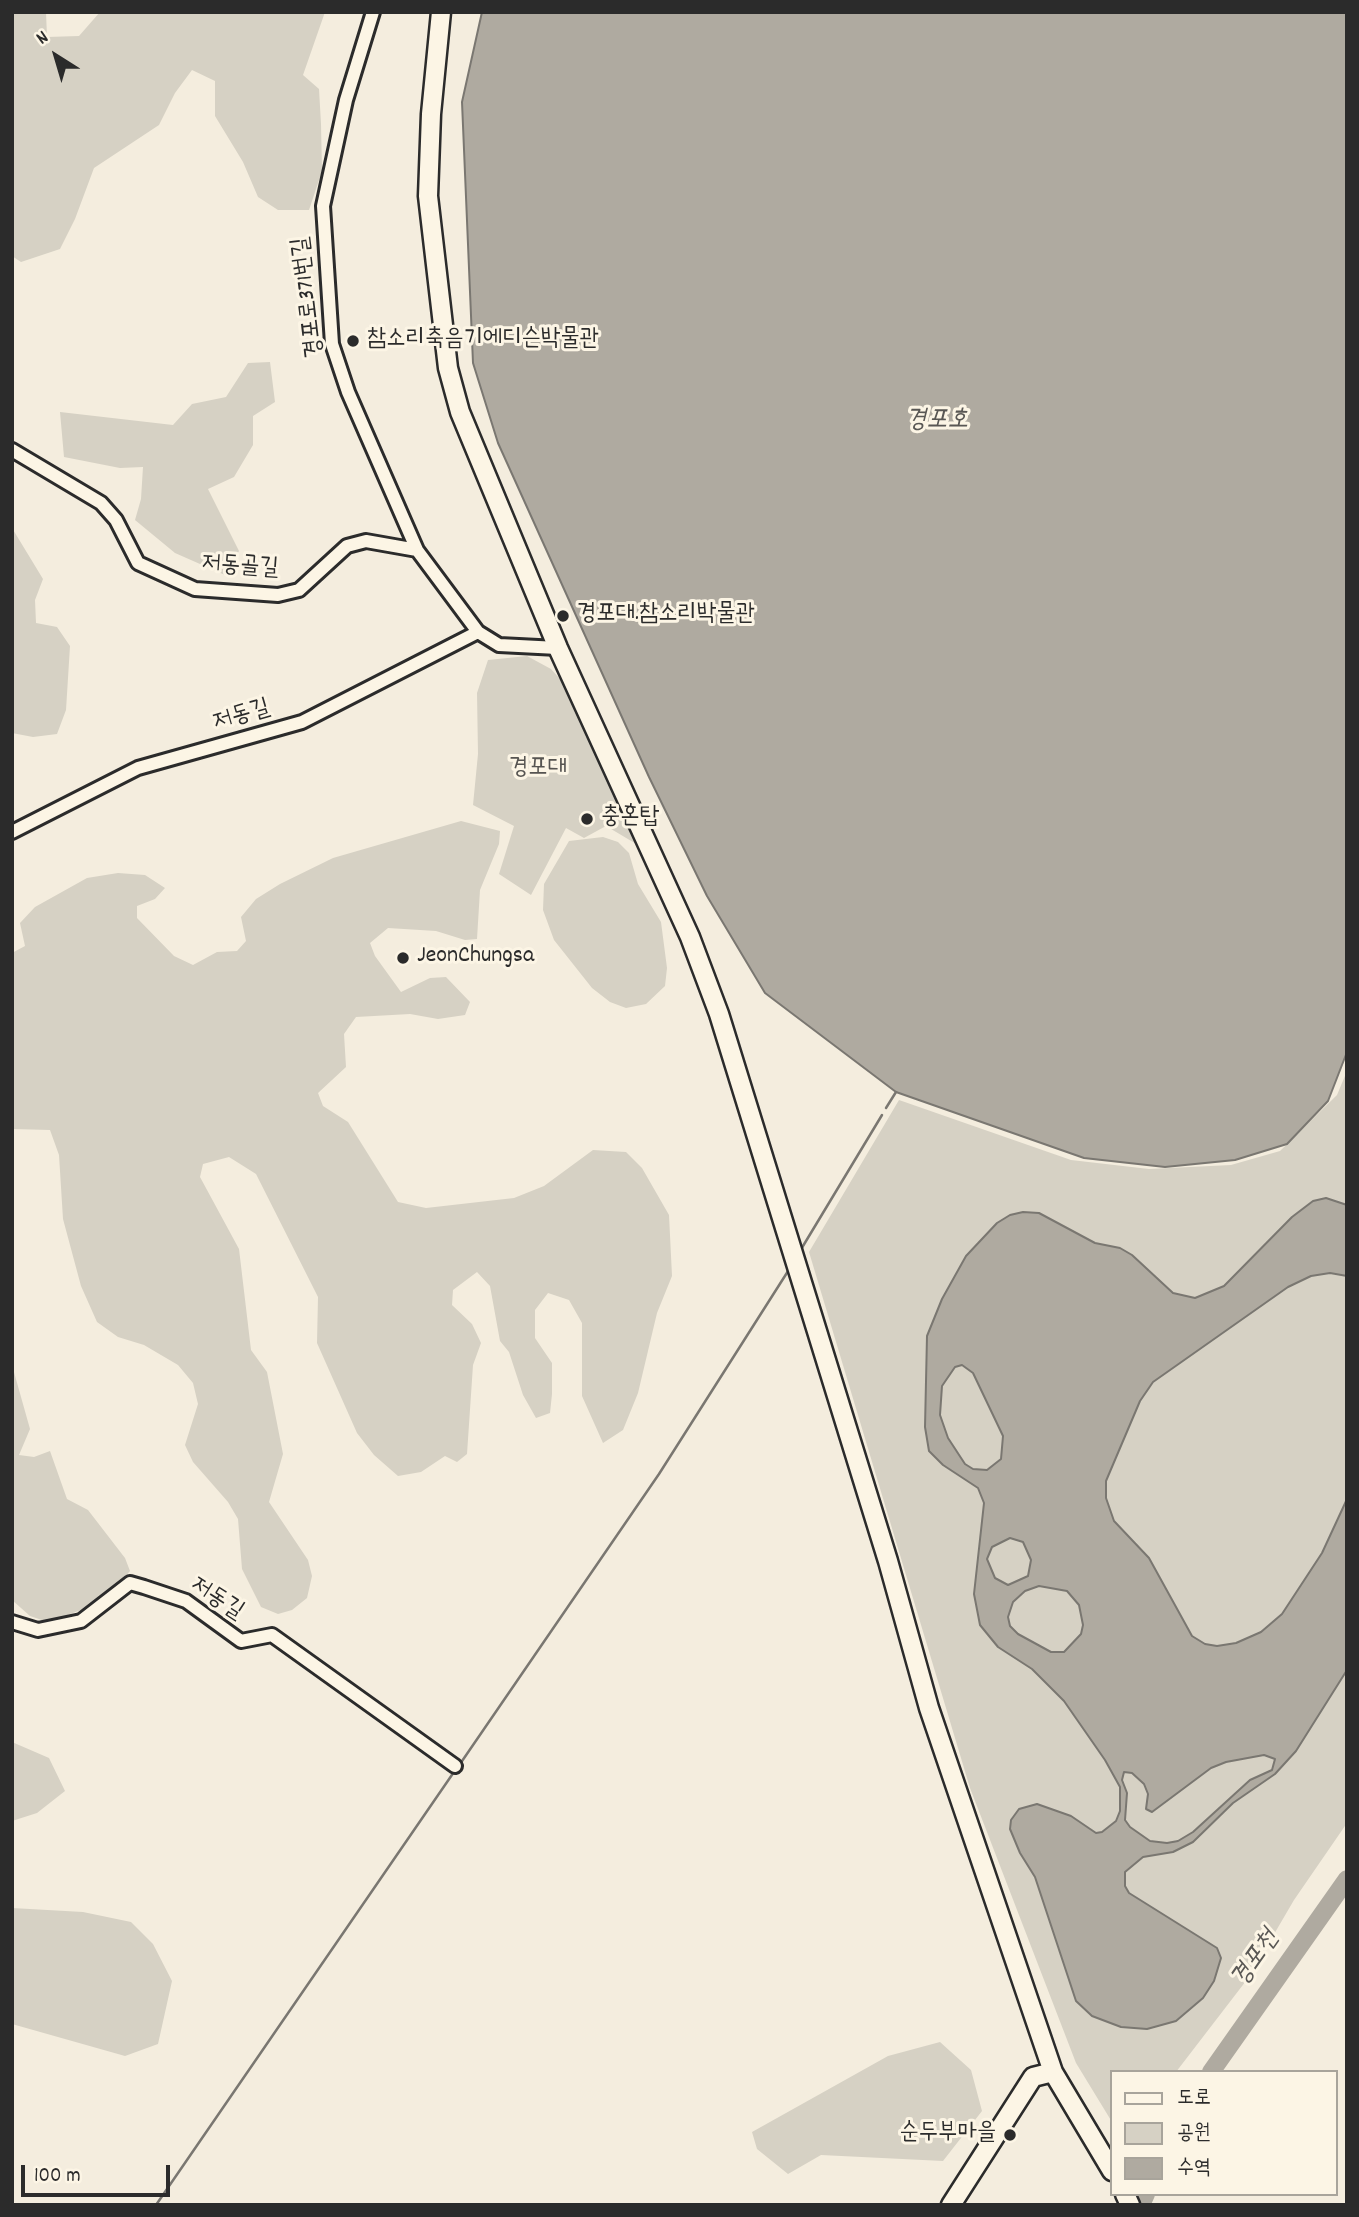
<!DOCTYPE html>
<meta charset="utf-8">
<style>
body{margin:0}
#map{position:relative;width:1359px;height:2217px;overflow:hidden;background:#f4edde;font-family:Dekko,"Poor Story",sans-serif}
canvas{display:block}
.frame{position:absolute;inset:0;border:14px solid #2b2b2b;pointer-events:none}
.legend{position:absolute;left:1110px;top:2070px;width:228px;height:126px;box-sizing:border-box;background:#fcf5e5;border:2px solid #a8a49b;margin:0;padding:9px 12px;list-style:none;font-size:21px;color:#2b2b2b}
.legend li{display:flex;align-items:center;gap:14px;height:35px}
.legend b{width:35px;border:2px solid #a8a49b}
.north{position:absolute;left:21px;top:21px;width:70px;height:70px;-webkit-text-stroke:5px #fcf5e5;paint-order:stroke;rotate:323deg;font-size:19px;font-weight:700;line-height:28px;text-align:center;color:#2b2b2b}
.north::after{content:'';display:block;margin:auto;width:24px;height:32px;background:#2b2b2b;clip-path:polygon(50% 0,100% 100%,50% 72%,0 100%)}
.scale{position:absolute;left:21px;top:2165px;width:149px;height:32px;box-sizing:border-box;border:4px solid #2b2b2b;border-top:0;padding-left:9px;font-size:21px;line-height:24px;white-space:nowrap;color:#2b2b2b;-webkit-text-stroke:5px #fcf5e5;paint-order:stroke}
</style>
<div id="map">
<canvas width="1359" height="2217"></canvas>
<div class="frame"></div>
<ul class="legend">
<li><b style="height:9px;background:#fcf5e5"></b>도로</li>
<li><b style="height:19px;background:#d6d1c4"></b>공원</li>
<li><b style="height:19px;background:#afaaa0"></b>수역</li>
</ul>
<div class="north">N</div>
<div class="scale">100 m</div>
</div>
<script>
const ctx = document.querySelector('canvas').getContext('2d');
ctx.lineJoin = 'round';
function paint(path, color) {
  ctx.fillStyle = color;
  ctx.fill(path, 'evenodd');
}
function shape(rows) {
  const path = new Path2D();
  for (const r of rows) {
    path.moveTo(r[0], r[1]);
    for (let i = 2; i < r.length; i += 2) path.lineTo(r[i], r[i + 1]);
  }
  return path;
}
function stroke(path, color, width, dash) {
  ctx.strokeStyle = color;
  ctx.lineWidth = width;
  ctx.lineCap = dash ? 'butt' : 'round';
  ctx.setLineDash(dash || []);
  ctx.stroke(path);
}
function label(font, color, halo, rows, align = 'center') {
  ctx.font = font + ' Dekko,"Poor Story",sans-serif';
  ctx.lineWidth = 6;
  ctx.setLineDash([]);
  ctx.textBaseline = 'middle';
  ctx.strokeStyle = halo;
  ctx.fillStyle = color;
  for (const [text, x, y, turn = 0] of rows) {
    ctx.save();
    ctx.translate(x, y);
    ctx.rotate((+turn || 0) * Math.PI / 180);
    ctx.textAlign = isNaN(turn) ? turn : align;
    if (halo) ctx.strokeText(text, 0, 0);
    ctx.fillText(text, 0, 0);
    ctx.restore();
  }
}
const green = shape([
 [12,12,46,12,47,37,79,36,100,12,325,12,303,75,319,89,321,124,322,171,309,210,278,210,258,197,243,162,215,116,215,81,192,70,175,93,159,125,94,168,75,219,60,249,21,262,12,256],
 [270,362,275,402,253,416,253,445,234,477,208,489,239,551,225,575,175,553,135,520,141,499,143,467,120,468,64,457,60,412,173,425,192,404,226,397,248,363],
 [12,528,43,579,35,600,36,623,57,627,70,646,66,710,57,734,33,737,12,733],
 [527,656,551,669,570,690,638,845,606,826,584,838,566,828,531,895,499,874,514,826,473,805,478,754,477,693,488,660],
 [461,821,500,831,499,844,480,890,477,939,465,940,436,931,388,928,370,943,375,956,401,992,430,978,446,977,470,1002,465,1015,438,1019,410,1014,356,1017,344,1034,346,1067,318,1093,323,1106,348,1122,398,1202,426,1208,514,1198,544,1186,593,1150,626,1152,642,1168,669,1215,672,1276,657,1313,638,1393,623,1430,603,1443,582,1396,582,1323,569,1300,548,1293,535,1310,535,1338,552,1363,552,1394,550,1413,536,1418,523,1395,509,1352,500,1341,490,1286,477,1272,453,1290,452,1305,472,1324,481,1343,473,1365,467,1454,457,1462,445,1456,421,1472,398,1476,374,1455,357,1433,317,1343,318,1297,256,1174,229,1157,203,1164,200,1177,239,1249,251,1350,267,1372,283,1454,269,1502,308,1560,312,1576,307,1598,292,1610,278,1614,261,1607,242,1569,238,1519,228,1502,193,1462,185,1445,198,1404,193,1383,178,1365,144,1345,118,1337,97,1322,81,1286,63,1219,59,1155,50,1130,12,1129,12,953,25,946,20,923,35,907,87,878,118,873,145,875,165,888,155,899,137,906,137,918,174,956,193,965,217,952,237,951,246,941,241,917,256,899,280,884,333,858],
 [603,837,618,842,629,853,638,884,661,922,667,968,665,986,646,1004,626,1008,610,1002,592,988,554,940,543,910,544,884,569,841],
 [1347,1071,1347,1823,1294,1900,1249,1977,1176,2072,1112,2072,1112,2122,1076,2063,970,1788,809,1252,899,1100,1071,1160,1149,1169,1231,1165,1280,1151,1337,1095],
 [12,1365,30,1429,19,1455,34,1457,50,1451,67,1499,88,1510,125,1558,130,1571,103,1602,48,1622,30,1616,12,1600],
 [12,1742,49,1758,65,1791,37,1813,12,1821],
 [12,1908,83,1912,131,1922,153,1944,172,1981,158,2044,125,2056,12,2024],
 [940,2042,971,2070,982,2111,943,2161,821,2155,788,2174,757,2149,752,2132,888,2056]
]);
const water = shape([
 [482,12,1347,12,1347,1052,1328,1101,1287,1144,1235,1160,1165,1167,1084,1158,896,1092,765,993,707,896,649,777,498,443,473,363,462,102,482,12],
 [1326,1198,1347,1205,1347,1276,1330,1273,1311,1276,1288,1287,1153,1382,1140,1401,1106,1481,1106,1498,1114,1521,1149,1558,1192,1636,1205,1644,1217,1646,1236,1643,1261,1632,1282,1614,1322,1553,1347,1499,1347,1670,1296,1751,1275,1774,1233,1803,1193,1842,1173,1852,1143,1857,1125,1872,1125,1886,1129,1893,1217,1948,1221,1958,1214,1981,1203,1998,1176,2021,1147,2029,1121,2027,1092,2016,1076,2001,1035,1877,1020,1853,1010,1829,1011,1820,1019,1809,1037,1804,1071,1816,1096,1833,1102,1832,1116,1821,1120,1811,1120,1787,1105,1760,1064,1701,1032,1669,998,1647,980,1625,974,1594,984,1503,978,1488,943,1465,929,1451,925,1427,927,1336,942,1299,966,1256,997,1223,1010,1215,1023,1212,1039,1213,1095,1243,1120,1248,1132,1255,1173,1293,1195,1298,1224,1286,1292,1217,1313,1201,1326,1198],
 [962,1365,973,1373,1003,1436,1001,1459,987,1470,973,1469,965,1464,948,1438,940,1415,942,1386,955,1367,962,1365],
 [1010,1538,1023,1542,1031,1560,1028,1576,1008,1585,995,1578,987,1559,992,1547,1010,1538],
 [1039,1586,1067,1591,1079,1605,1083,1625,1081,1634,1064,1652,1051,1652,1018,1634,1010,1626,1008,1617,1013,1602,1025,1591,1039,1586],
 [1264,1755,1275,1759,1272,1770,1250,1780,1193,1832,1178,1841,1167,1843,1150,1841,1130,1827,1125,1820,1127,1793,1122,1780,1124,1772,1132,1773,1144,1784,1148,1794,1146,1809,1152,1812,1211,1768,1226,1762,1264,1755]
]);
const stream = shape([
 [886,1108,896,1092],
 [800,1251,882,1115],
 [460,1764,659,1474,790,1268],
 [156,2205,456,1769]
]);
const river = shape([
 [1211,2072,1347,1879],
 [1141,2205,1146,2194]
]);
const street = shape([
 [373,12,346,100,323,206,332,344,348,392,417,550,478,632,499,645,558,648],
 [12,450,101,503,116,520,138,563,195,589,278,595,299,590,347,546,366,541,417,550],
 [12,832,138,768,302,722,478,632],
 [12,1622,38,1630,81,1621,130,1583,144,1587,186,1601,241,1641,272,1635,455,1766]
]);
const secondary = shape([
 [441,12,431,114,428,196,448,368,460,412,558,648,690,937,719,1014,888,1561,929,1708,1053,2072,1112,2171],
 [1125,2194,1130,2205],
 [951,2205,1033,2077,1053,2072]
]);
const markers = [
 [353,341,7,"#2b2b2b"],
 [563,616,7,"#2b2b2b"],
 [587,819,7,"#2b2b2b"],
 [403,958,7,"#2b2b2b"],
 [1010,2135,7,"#2b2b2b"]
];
const streetNames = [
 ["경포로371번길",310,297,-97],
 ["저동골길",240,568,4],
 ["저동길",242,717,-16],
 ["저동길",216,1600,33]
];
const poiNames = [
 ["참소리축음기에디슨박물관",367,341],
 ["경포대.참소리박물관",577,616],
 ["충혼탑",601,819],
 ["JeonChungsa",417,958],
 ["순두부마을",996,2135,"right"]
];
const parkNames = [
 ["경포대",538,770]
];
const waterNames = [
 ["경포호",937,422],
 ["경포천",1257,1960,-55]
];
paint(green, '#d6d1c4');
paint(water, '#afaaa0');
stroke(water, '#7a7771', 2);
stroke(stream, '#7a7771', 2.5);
stroke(river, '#afaaa0', 18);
stroke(street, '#2b2b2b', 18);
stroke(secondary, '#2b2b2b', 23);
stroke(street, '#fcf5e5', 12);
stroke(secondary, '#fcf5e5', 18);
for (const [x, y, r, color] of markers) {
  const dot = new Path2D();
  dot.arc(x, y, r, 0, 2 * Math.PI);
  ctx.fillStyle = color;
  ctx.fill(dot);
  stroke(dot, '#fcf5e5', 2.5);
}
label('24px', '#2b2b2b', '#fcf5e5', streetNames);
label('24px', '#2b2b2b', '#fcf5e5', poiNames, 'left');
label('24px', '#565451', '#fcf5e5', parkNames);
label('italic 26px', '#595754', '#fcf5e5', waterNames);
</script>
